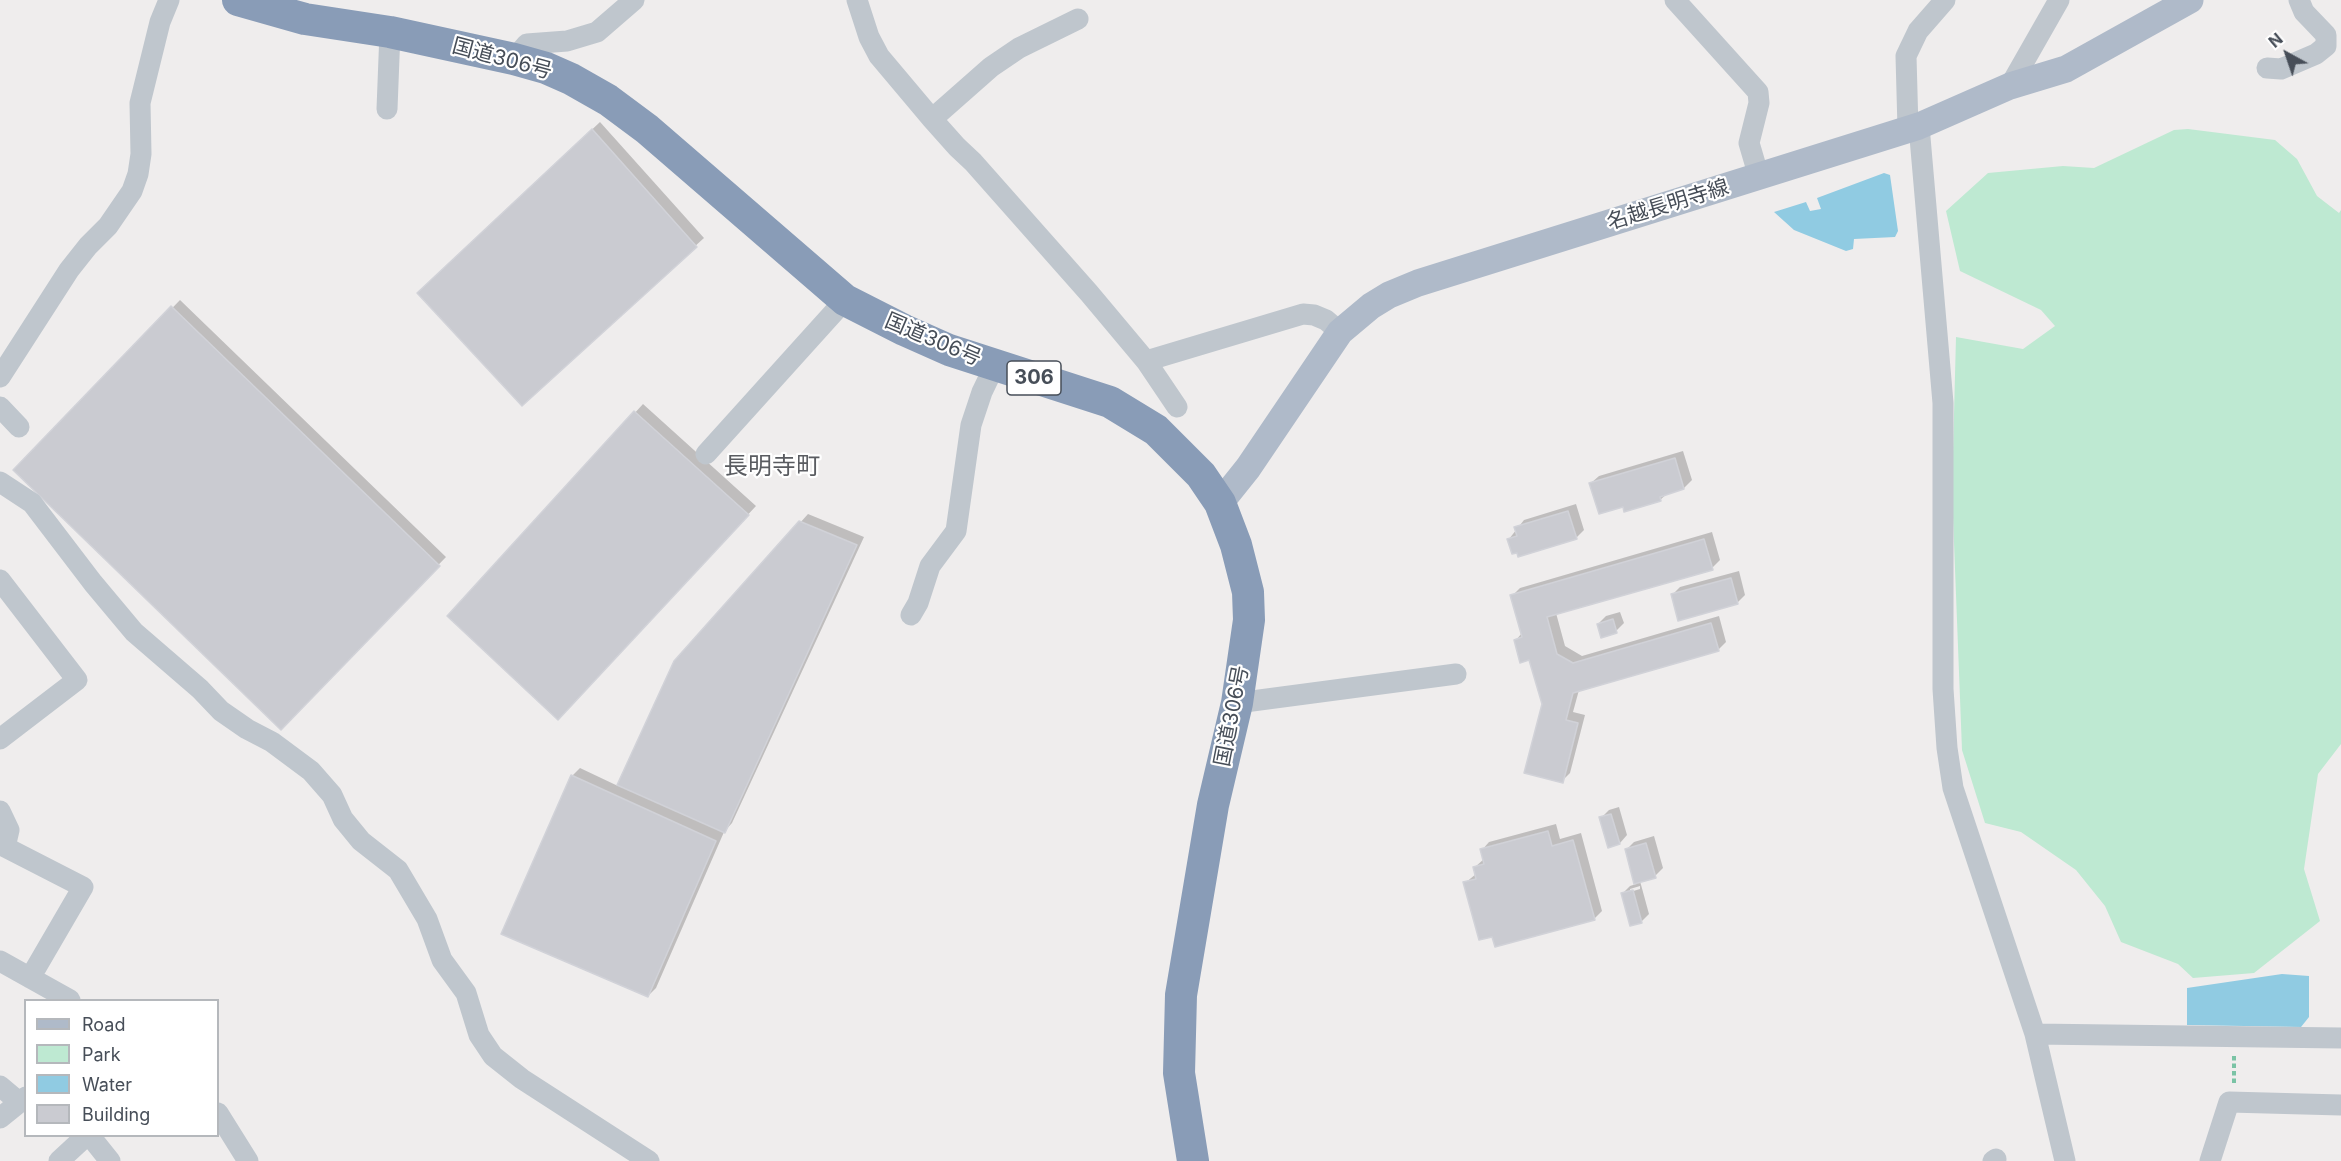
<!DOCTYPE html>
<meta charset="utf-8">
<style>
body{margin:0}
#map{position:relative;width:2341px;height:1161px;overflow:hidden;background:#efeded;font-family:Inter,sans-serif}
canvas{display:block}
.legend{position:absolute;left:24px;top:999px;width:195px;height:138px;box-sizing:border-box;background:#fff;border:2px solid #b5b8bc;margin:0;padding:8px 10px;list-style:none;font-size:18px;color:#474e58}
.legend li{display:flex;align-items:center;gap:12px;height:30px}
.legend b{width:30px;border:2px solid #b5b8bc}
.north{position:absolute;left:2257px;top:24px;width:60px;height:60px;-webkit-text-stroke:4px #fff;paint-order:stroke;rotate:320deg;font-size:16px;font-weight:700;line-height:24px;text-align:center;color:#474e58}
.north::after{content:'';display:block;margin:auto;width:21px;height:27px;background:#474e58;clip-path:polygon(50% 0,100% 100%,50% 72%,0 100%)}
</style>
<div id="map">
<canvas width="2341" height="1161"></canvas>
<ul class="legend">
<li><b style="height:8px;background:#afbac9"></b>Road</li>
<li><b style="height:16px;background:#bee9d2"></b>Park</li>
<li><b style="height:16px;background:#90cbe2"></b>Water</li>
<li><b style="height:16px;background:#cacbd1"></b>Building</li>
</ul>
<div class="north">N</div>
</div>
<script>
const ctx = document.querySelector('canvas').getContext('2d');
ctx.lineJoin = 'round';
function paint(path, color) {
  ctx.fillStyle = color;
  ctx.fill(path, 'evenodd');
}
function shape(rows) {
  const path = new Path2D();
  for (const r of rows) {
    path.moveTo(r[0], r[1]);
    for (let i = 2; i < r.length; i += 2) path.lineTo(r[i], r[i + 1]);
  }
  return path;
}
function stroke(path, color, width, dash) {
  ctx.strokeStyle = color;
  ctx.lineWidth = width;
  ctx.lineCap = dash ? 'butt' : 'round';
  ctx.setLineDash(dash || []);
  ctx.stroke(path);
}
function label(font, color, halo, rows, align = 'center') {
  ctx.font = font + ' Inter,"Noto Sans JP",sans-serif';
  ctx.lineWidth = 4.5;
  ctx.setLineDash([]);
  ctx.textBaseline = 'middle';
  ctx.strokeStyle = halo;
  ctx.fillStyle = color;
  for (const [text, x, y, turn = 0] of rows) {
    ctx.save();
    ctx.translate(x, y);
    ctx.rotate((+turn || 0) * Math.PI / 180);
    ctx.textAlign = isNaN(turn) ? turn : align;
    if (halo) ctx.strokeText(text, 0, 0);
    ctx.fillText(text, 0, 0);
    ctx.restore();
  }
}
const green = shape([
 [2188,129,2275,140,2297,159,2317,196,2339,213,2341,210,2341,744,2318,774,2304,869,2320,921,2254,973,2193,978,2178,964,2121,942,2105,906,2076,870,2021,832,1985,823,1962,750,1952,491,1956,337,2023,349,2055,326,2041,310,1960,271,1946,211,1988,173,2063,166,2094,168,2174,130]
]);
const water = shape([
 [1884,173,1890,175,1898,231,1895,237,1854,239,1853,249,1846,251,1794,230,1774,212,1806,202,1810,211,1821,209,1817,198],
 [2282,974,2309,976,2309,1017,2301,1027,2187,1025,2187,988]
]);
const shadow = shape([
 [600,122,704,238,522,404,427,285],
 [180,300,446,557,281,728,15,470],
 [643,404,756,506,566,710,449,616],
 [1683,451,1692,480,1684,488,1668,493,1660,500,1624,505,1591,483,1599,476],
 [1576,504,1584,530,1576,538,1509,539,1524,520],
 [808,514,864,537,732,823,724,832,656,988,648,996,572,776,580,768,618,786,675,662],
 [1712,532,1720,560,1712,568,1556,613,1565,646,1582,656,1719,616,1726,642,1718,650,1579,690,1573,712,1585,715,1570,773,1562,781,1530,658,1516,640,1522,633,1512,596,1520,588],
 [1739,571,1745,595,1737,603,1672,595,1680,587],
 [1620,612,1624,623,1616,631,1598,624,1606,616],
 [1619,807,1627,835,1620,843,1601,818,1609,810],
 [1556,824,1560,839,1581,833,1602,911,1594,919,1493,935,1465,883,1476,874,1475,867,1484,859,1482,850,1489,842],
 [1654,836,1663,868,1655,876,1640,881,1649,914,1641,922,1622,894,1630,886,1636,884,1626,850,1634,842],
 [1640,886,1640,889,1630,892,1630,889]
]);
const building = shape([
 [592,129,697,247,522,406,417,293,592,129],
 [171,306,440,566,281,730,13,470,171,306],
 [634,411,749,515,558,720,447,616,634,411],
 [1675,458,1684,489,1660,497,1661,501,1624,512,1623,507,1599,514,1589,483,1675,458],
 [1568,511,1577,539,1518,557,1517,553,1512,554,1507,539,1517,536,1514,527,1568,511],
 [799,521,857,545,725,833,617,785,674,661,799,521],
 [1704,539,1713,570,1547,617,1557,654,1573,663,1711,623,1719,651,1573,693,1566,720,1578,723,1563,783,1524,773,1542,704,1529,660,1520,663,1514,640,1522,637,1510,595,1704,539],
 [1731,578,1738,604,1678,621,1671,594,1731,578],
 [1613,619,1617,633,1601,638,1597,624,1613,619],
 [571,775,716,841,648,997,501,934,571,775],
 [1611,814,1620,844,1608,848,1599,817,1611,814],
 [1548,831,1552,846,1573,840,1595,920,1495,947,1492,937,1479,940,1463,882,1476,879,1473,867,1484,864,1480,849,1548,831],
 [1646,843,1656,878,1634,884,1625,849,1646,843],
 [1633,890,1642,923,1630,926,1621,893,1633,890]
]);
const path = shape([
 [2234,1083,2234,1055]
]);
const minor = shape([
 [857,0,869,37,879,56,932,119,957,147,973,162,1089,293,1146,361,1177,407],
 [1675,0,1758,92,1759,103,1749,143,1759,177],
 [514,59,527,44,567,41,597,32,634,0],
 [2267,68,2281,69,2316,54,2326,46,2326,35,2304,12,2299,0],
 [2010,86,2059,0],
 [387,109,390,32],
 [932,119,991,67,1019,48,1078,19],
 [1919,126,1943,403,1943,689,1947,748,1953,788,2035,1034,2341,1038],
 [1908,129,1906,56,1918,31,1945,0],
 [1146,361,1303,314,1314,315,1326,320,1340,332],
 [0,377,69,270,88,246,108,226,132,191,138,174,141,154,140,103,160,22,169,0],
 [0,407,19,427],
 [706,454,845,300],
 [0,482,32,503,93,583,134,632,200,689,221,711,247,729,272,742,311,771,332,795,343,819,361,841,398,870,427,919,442,960,466,993,479,1035,493,1056,522,1079,649,1161],
 [0,580,77,680,0,739],
 [911,615,918,603,930,566,956,531,971,425,982,392,995,365],
 [1237,703,1456,674],
 [0,811,9,830,5,847,83,887,30,978],
 [0,961,70,1000],
 [2035,1034,2065,1161],
 [0,1086,19,1102],
 [218,1113,248,1161],
 [0,1118,26,1097],
 [90,1136,110,1161],
 [59,1161,86,1136],
 [1993,1161,1996,1159],
 [2210,1161,2229,1102,2341,1105]
]);
const major = shape([
 [1220,503,1248,468,1340,332,1371,306,1389,295,1418,283,1919,126,2010,86,2066,69,2190,0]
]);
const highway = shape([
 [238,0,305,19,390,32,514,59,546,68,571,79,608,100,647,129,845,300,904,330,949,350,1110,402,1156,430,1201,475,1220,503,1236,545,1248,592,1249,620,1237,703,1213,805,1181,995,1179,1073,1193,1161]
]);
const shields = [
 [1034,378,54]
];
const shieldNames = [
 ["306",1034,378]
];
const streetNames = [
 ["国道306号",502,59,15],
 ["名越長明寺線",1668,205,-17],
 ["国道306号",933,340,23],
 ["国道306号",1232,716,-79]
];
const quarterNames = [
 ["長明寺町",772,467]
];
paint(green, '#bee9d2');
paint(water, '#90cbe2');
paint(shadow, '#0003');
paint(building, '#cacbd1');
stroke(building, '#d1d2d8', 1.5);
stroke(path, '#7ac3a5', 4, [4.5, 3]);
stroke(minor, '#bfc6cd', 21);
stroke(major, '#afbac9', 27);
stroke(highway, '#899cb7', 32);
for (const [x, y, w] of shields) {
  const box = new Path2D();
  box.roundRect(x - w / 2, y - 17, w, 34, 4.5);
  ctx.fillStyle = '#fff';
  ctx.fill(box);
  stroke(box, '#474e58', 1.5);
}
label('bold 20px', '#474e58', null, shieldNames);
label('21px', '#474e58', '#fff', streetNames);
label('24px', '#5a5c61', '#fff', quarterNames);
</script>
